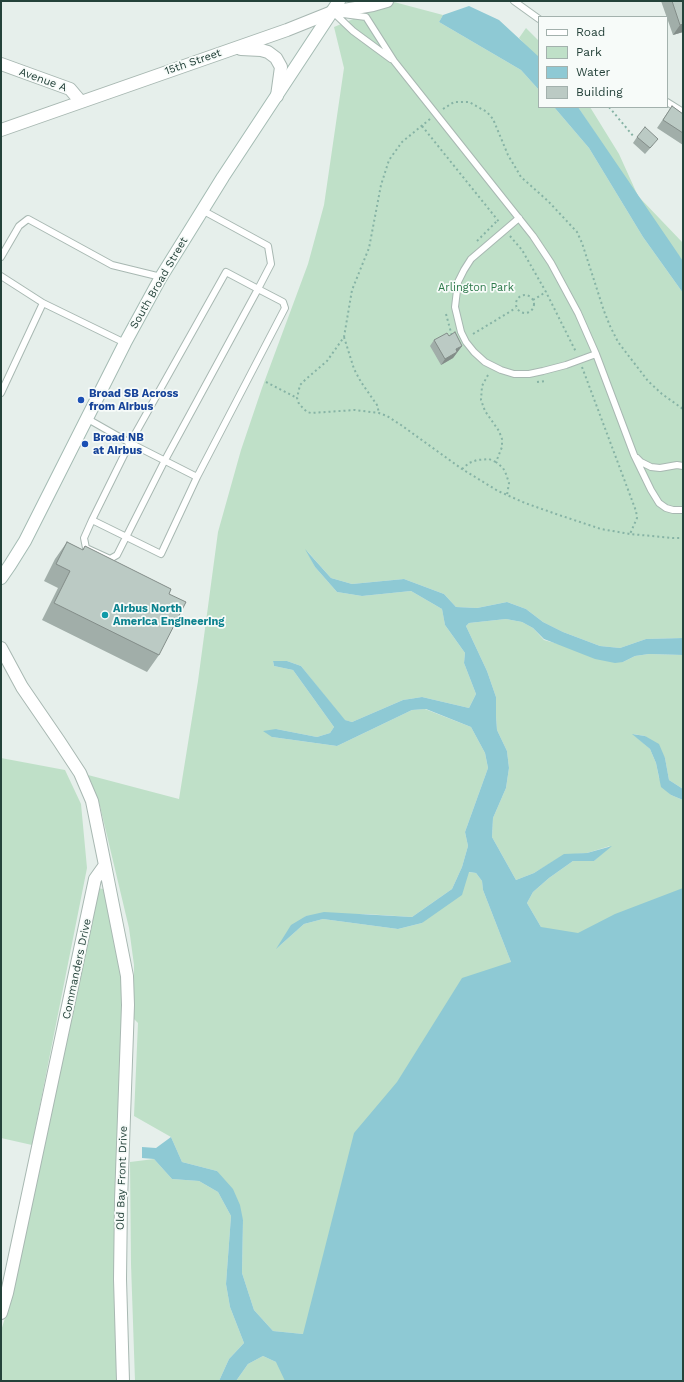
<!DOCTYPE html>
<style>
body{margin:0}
#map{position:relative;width:684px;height:1382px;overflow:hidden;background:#e6efeb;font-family:"Work Sans",sans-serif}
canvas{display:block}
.frame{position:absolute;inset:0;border:2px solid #24423a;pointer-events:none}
.legend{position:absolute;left:538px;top:16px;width:130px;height:92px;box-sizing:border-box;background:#f7fbf9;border:1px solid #a3b1ad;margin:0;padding:5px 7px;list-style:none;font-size:12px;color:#24423a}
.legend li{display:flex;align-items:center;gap:8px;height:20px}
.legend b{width:20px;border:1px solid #a3b1ad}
</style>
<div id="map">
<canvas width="684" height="1382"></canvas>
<div class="frame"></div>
<ul class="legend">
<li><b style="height:5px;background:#fff"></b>Road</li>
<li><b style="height:11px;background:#bfe0c8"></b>Park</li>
<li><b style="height:11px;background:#8ec9d4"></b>Water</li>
<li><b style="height:11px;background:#bbcac4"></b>Building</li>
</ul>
</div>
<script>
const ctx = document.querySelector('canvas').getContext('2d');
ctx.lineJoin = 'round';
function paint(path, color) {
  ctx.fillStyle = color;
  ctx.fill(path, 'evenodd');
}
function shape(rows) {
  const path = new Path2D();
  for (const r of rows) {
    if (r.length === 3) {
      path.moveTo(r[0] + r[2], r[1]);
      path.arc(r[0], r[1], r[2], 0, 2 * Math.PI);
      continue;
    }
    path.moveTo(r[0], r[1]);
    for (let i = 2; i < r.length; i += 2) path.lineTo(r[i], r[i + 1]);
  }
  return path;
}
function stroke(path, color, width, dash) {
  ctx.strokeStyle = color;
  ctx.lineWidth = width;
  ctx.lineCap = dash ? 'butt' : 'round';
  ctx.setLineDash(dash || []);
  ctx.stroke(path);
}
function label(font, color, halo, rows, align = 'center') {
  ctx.font = font + ' "Work Sans",sans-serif';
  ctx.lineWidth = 3.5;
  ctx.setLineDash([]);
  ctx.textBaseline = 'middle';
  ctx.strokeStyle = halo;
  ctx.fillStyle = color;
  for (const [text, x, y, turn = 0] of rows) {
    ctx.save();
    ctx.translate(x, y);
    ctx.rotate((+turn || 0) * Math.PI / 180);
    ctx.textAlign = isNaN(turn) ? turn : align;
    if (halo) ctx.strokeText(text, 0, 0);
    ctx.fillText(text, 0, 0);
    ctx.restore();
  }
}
const green = shape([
 [394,2,443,15,439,22,521,70,539,90,539,107,554,107,589,148,643,237,683,293,683,638,646,639,620,648,600,646,563,632,543,622,526,609,507,602,477,608,456,607,444,594,404,579,352,584,331,578,307,551,315,567,337,592,362,596,411,591,442,609,445,625,465,653,464,663,476,694,469,708,422,697,403,700,352,722,344,720,301,666,287,661,273,661,274,666,293,670,334,727,330,733,317,737,276,729,272,737,337,746,412,710,425,709,471,727,485,753,488,768,465,832,468,846,462,867,452,889,412,917,365,914,306,916,277,948,304,924,323,919,398,929,422,923,468,872,476,873,482,881,483,890,511,962,541,927,527,903,533,892,549,878,573,861,594,861,610,846,587,853,564,855,534,873,516,880,492,837,493,818,506,788,509,768,507,751,497,730,496,716,496,697,487,671,466,626,469,623,506,619,522,622,533,628,544,640,623,662,635,656,649,654,683,655,683,789,669,780,665,758,645,736,633,734,650,749,656,763,659,778,671,795,683,800,683,1099,473,1381,236,1381,248,1364,263,1356,276,1362,303,1334,273,1331,254,1310,242,1273,243,1220,217,1171,182,1162,171,1137,134,1116,138,1023,134,1019,134,965,129,928,99,802,88,775,179,799,198,681,218,532,241,450,262,388,308,264,324,205,344,68,334,27],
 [526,28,539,41,539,60,519,38],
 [578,107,590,107,619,154,638,196,683,243,683,261,675,251,654,232,597,136],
 [1,758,65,770,81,804,87,868,32,1145,1,1138],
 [98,888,103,889,107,902,122,975,122,1023,116,1178,116,1262,120,1381,1,1381,1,1331,14,1288],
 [154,1159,172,1179,199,1181,218,1192,231,1216,226,1284,230,1307,244,1343,229,1359,219,1381,135,1381,131,1264,130,1162]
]);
const water = shape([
 [469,6,499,20,539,57,539,90,521,70,439,22,443,15],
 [554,107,578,107,683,261,683,293,643,237,589,148],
 [305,549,331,578,352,584,404,579,444,594,456,607,477,608,507,602,526,609,543,622,563,632,600,646,620,648,646,639,683,638,683,655,649,654,635,656,623,662,615,663,595,659,544,639,533,628,522,622,506,619,469,623,466,626,487,671,496,697,496,716,497,730,507,751,509,768,506,788,493,818,492,837,516,880,534,873,564,854,587,853,612,846,594,861,573,861,549,878,533,892,527,903,541,927,578,933,615,914,683,888,683,1381,285,1381,276,1362,263,1356,248,1364,236,1381,219,1381,229,1359,244,1343,230,1307,226,1284,231,1216,218,1192,199,1181,172,1179,154,1159,142,1158,142,1147,156,1148,171,1137,182,1162,217,1171,233,1189,240,1205,243,1220,242,1273,254,1310,273,1331,303,1334,354,1133,397,1082,462,978,511,962,483,890,482,881,476,873,469,872,462,895,422,923,398,929,323,919,304,924,276,949,291,925,306,916,324,912,412,917,452,889,462,867,468,846,465,832,488,768,485,753,471,727,426,709,412,710,337,746,272,737,263,731,276,729,317,737,330,733,334,727,293,670,274,666,273,661,287,661,301,666,345,720,352,722,403,700,422,697,469,708,476,694,464,663,465,653,445,625,442,609,411,591,362,596,337,592,315,567],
 [632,734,645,736,659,744,665,758,669,780,683,789,683,800,671,795,661,787,656,763,650,749]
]);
const path = shape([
 [609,107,634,137],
 [443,109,454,102,469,102,487,112,493,119,508,155,521,177,548,201,577,232,582,243,604,311,610,326,618,342,648,381,662,394,683,409],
 [430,119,402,142,389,160,381,185,369,248,352,290,344,337,327,361,305,380,300,385,297,398,299,404,307,412,311,413,355,410,379,413,387,416,401,425,462,469,498,491,525,503,556,514,601,529,630,534,673,538,683,538],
 [422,126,500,223],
 [510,236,522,250,546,292,576,352],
 [477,241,498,220],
 [525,304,9],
 [533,300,546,292],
 [446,314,452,336],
 [473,334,516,308],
 [344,337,354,369,361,382,377,405,379,413],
 [582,367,636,511,637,518,630,534],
 [488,375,482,386,481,400,485,411,499,431,502,439,502,447,496,462,503,468,506,474,509,483,507,495],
 [266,382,297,398],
 [537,382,546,381],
 [462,469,469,463,477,460,489,459,496,462]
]);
const lane = shape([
 [514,1,539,19],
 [333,12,353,31,391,59],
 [343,14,366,17,394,61,533,236,551,263,578,313,596,354,634,455,651,490,659,503,666,508,673,510,683,510],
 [667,102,683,112],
 [519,218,471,259,464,270,458,282,455,307,461,332,466,342,474,352,485,362,501,370,514,374,529,374,543,371,566,365,596,354],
 [1,257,19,226,28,219,112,265,161,277],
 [1,276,43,303,125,343],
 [1,393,43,303],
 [86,418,130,443,92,520,161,554,197,477,130,443,226,272,258,289,271,264,268,246,202,210],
 [637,458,641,462,651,467,660,468,677,465,683,466],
 [92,520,84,538,86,548,110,559,117,555,165,460,258,289,283,302,285,308,197,477]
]);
const street = shape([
 [241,49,261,50,268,52,276,58,281,67,277,96],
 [1,64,70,89,81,102],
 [1,130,287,30,332,12,373,5,387,1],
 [1,648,22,687,59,741,80,773,92,801,105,865,95,879,7,1293,1,1313],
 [105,865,127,976,128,1005,121,1200,120,1279,123,1381]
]);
const secondary = shape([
 [1,578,10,565,25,541,125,343,161,277,223,177,339,1]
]);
const wall = shape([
 [661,1,683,1,683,33,683,32,673,35],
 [672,106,683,114,683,145,657,128],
 [637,137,653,145,645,154,633,143],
 [449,336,462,346,453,358,441,365,430,346,434,340],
 [67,542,82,550,85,546,169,594,159,655,147,672,42,620,58,588,44,581,55,559]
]);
const shadedWall = shape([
 [683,24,683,32,673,35,680,25],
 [462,346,453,358,441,365,445,359,456,349]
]);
const building = shape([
 [672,1,683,1,683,24,680,25,672,1],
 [672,106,683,114,683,133,663,120,672,106],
 [645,127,658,139,650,148,637,137,645,127],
 [455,332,462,346,456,349,457,352,445,359,434,340,447,333,449,336,455,332],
 [67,542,83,550,85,546,171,589,169,594,186,602,159,655,54,603,70,571,56,564,67,542]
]);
const markers = [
 [81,400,4,"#1a4fb4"],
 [85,444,4,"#1a4fb4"],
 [105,615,4,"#0f9aa8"]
];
const streetNames = [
 ["15th Street",193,62,-19],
 ["Avenue A",43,80,20],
 ["South Broad Street",159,283,-60],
 ["Commanders Drive",77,969,-78],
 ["Old Bay Front Drive",122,1178,-88]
];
const parkNames = [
 ["Arlington Park",476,288]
];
const transitNames = [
 ["Broad SB Across",89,394],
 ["from Airbus",89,407],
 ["Broad NB",93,438],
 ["at Airbus",93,451]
];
const cultureNames = [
 ["Airbus North",113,609],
 ["America Engineering",113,622]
];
paint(green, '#bfe0c8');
paint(water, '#8ec9d4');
stroke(lane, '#a8b8b2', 8);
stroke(street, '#a8b8b2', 14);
stroke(secondary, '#a4bbb3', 14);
stroke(path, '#86b3a5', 2, [2, 3]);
stroke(lane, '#fff', 6);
stroke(street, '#fff', 12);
stroke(secondary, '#fff', 12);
paint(wall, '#a1aea9');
paint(shadedWall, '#838d89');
paint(building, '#bbcac4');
stroke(building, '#838d89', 1);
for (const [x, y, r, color] of markers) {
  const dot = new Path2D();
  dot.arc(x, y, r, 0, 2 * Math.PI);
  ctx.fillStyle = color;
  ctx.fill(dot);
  stroke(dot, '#f7fbf9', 1.5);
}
label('11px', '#24423a', '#f7fbf9', streetNames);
label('11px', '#2d7a4b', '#f7fbf9', parkNames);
label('bold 11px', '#164399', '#f7fbf9', transitNames, 'left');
label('bold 11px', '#0d838f', '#f7fbf9', cultureNames, 'left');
</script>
